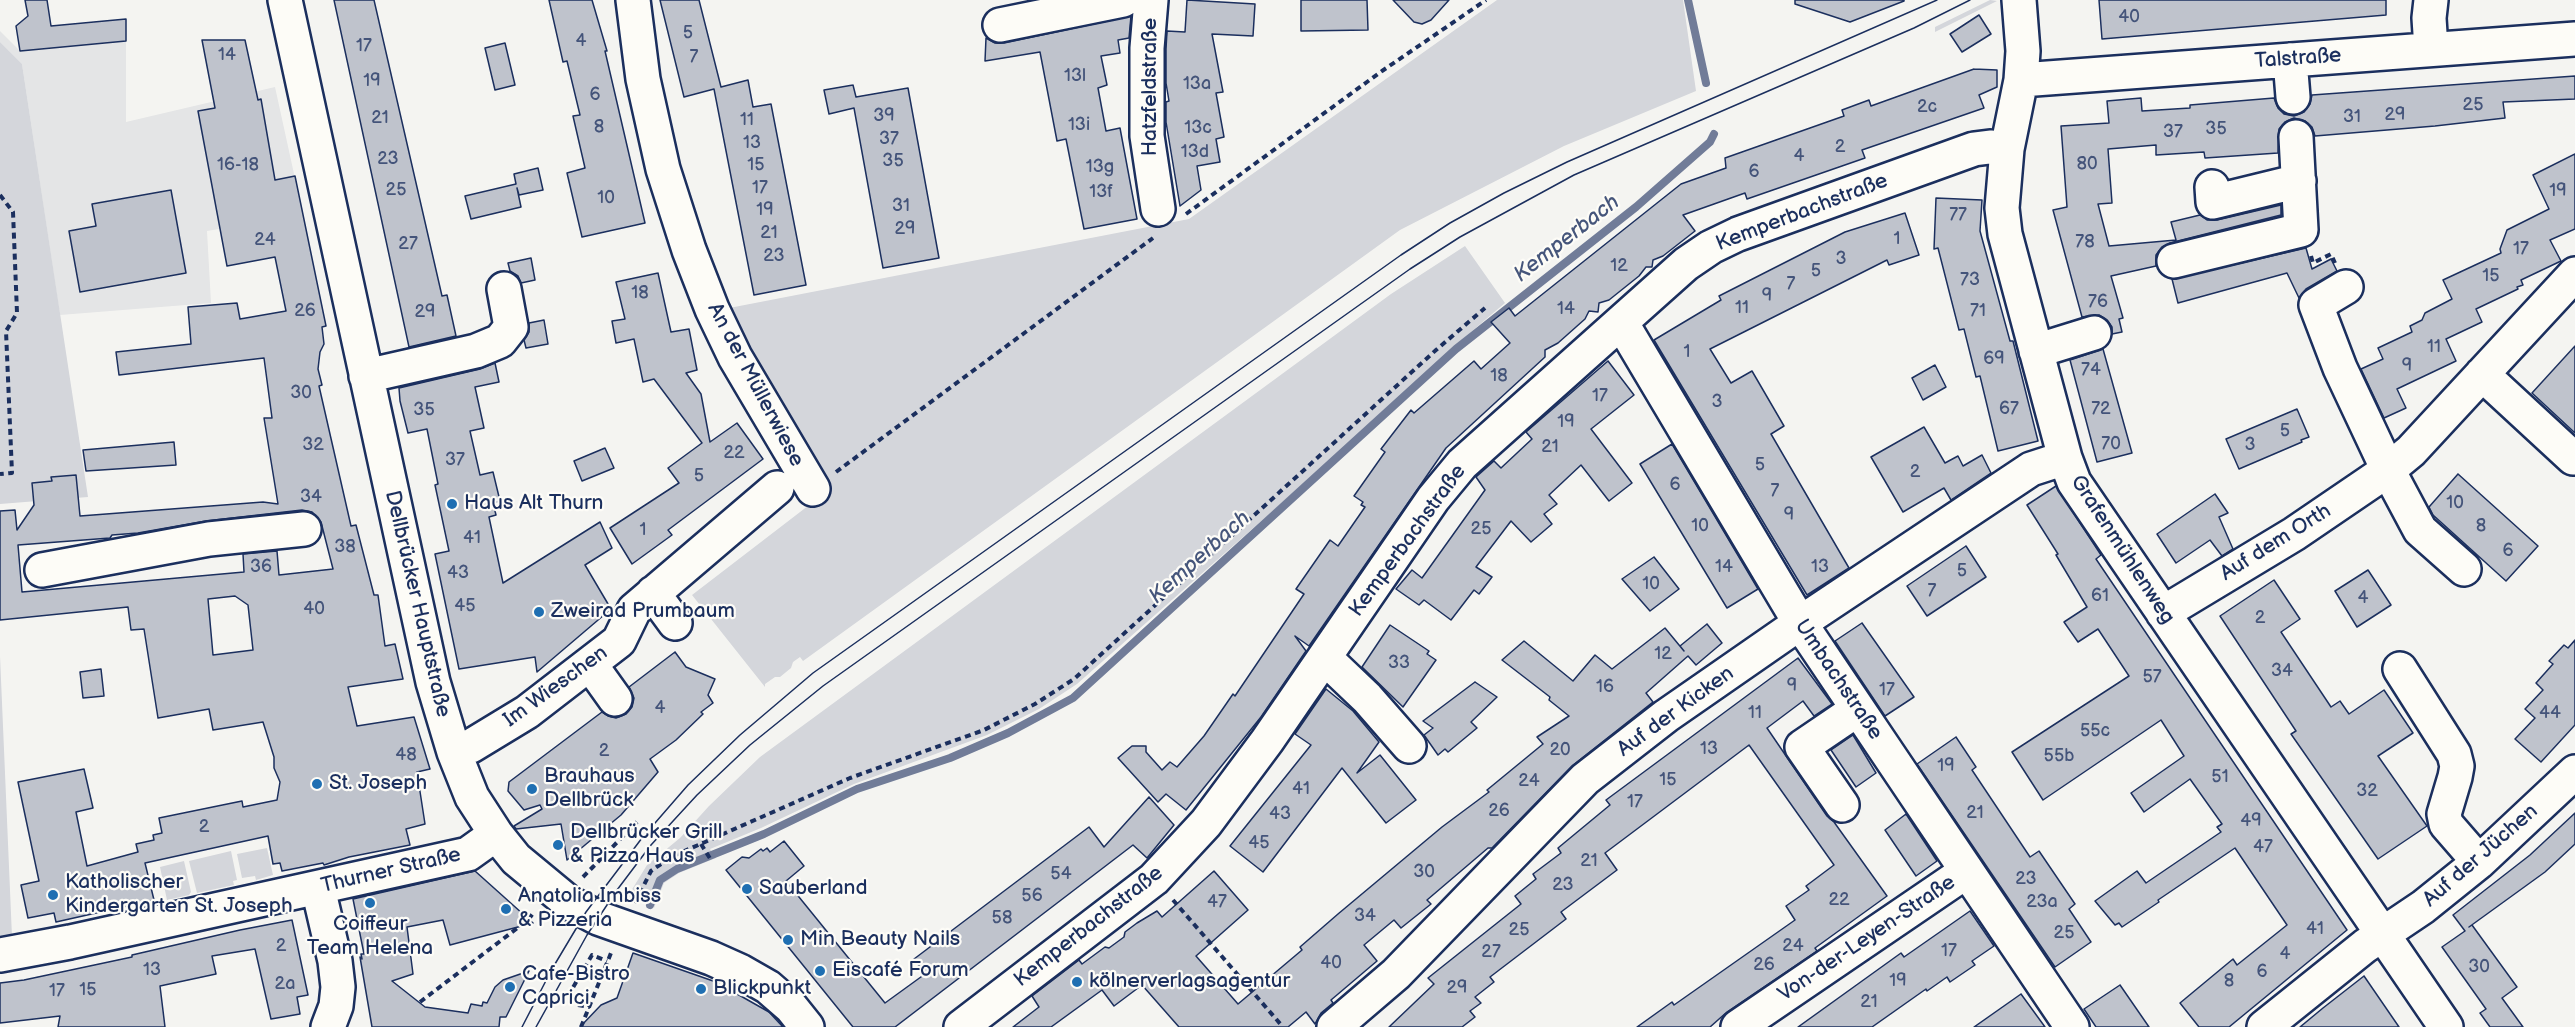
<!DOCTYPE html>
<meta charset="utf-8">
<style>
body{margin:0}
canvas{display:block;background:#f4f4f1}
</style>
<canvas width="2575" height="1027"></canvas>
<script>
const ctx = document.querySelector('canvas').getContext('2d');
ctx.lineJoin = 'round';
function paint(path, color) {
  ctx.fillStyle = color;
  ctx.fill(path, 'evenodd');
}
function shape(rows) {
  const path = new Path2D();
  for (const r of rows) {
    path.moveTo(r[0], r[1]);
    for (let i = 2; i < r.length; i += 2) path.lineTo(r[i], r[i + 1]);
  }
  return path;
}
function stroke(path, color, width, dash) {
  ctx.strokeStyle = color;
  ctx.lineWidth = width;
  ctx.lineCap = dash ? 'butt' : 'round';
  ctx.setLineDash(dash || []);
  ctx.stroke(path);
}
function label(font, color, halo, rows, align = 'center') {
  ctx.font = font + ' "Balsamiq Sans",sans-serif';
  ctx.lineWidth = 4.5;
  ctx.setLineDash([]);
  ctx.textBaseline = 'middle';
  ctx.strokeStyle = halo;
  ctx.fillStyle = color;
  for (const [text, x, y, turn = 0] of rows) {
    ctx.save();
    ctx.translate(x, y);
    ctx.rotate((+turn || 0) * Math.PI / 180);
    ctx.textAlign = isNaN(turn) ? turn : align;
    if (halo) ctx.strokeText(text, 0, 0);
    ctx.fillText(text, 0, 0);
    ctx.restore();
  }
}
const built = shape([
 [0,31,20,51,126,41,126,122,275,87,303,215,207,231,211,303,60,315,22,64,0,42]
]);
const green = shape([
 [1497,0,1683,0,1696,91,1564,146,1400,230,803,661,800,657,793,662,791,668,780,677,775,677,765,684,765,687,692,595,830,489,793,432,724,309,1189,219],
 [1990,0,1997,1,1935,32,1935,27],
 [0,42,22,64,88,497,0,504],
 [1465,246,1505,303,1458,343,1399,399,1077,684,1039,709,987,735,854,784,761,828,710,849,716,858,679,873,664,883,654,908,628,896,647,865,680,838,709,806,760,757,1391,294],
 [0,656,12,937,0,937],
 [267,848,273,875,256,880,255,876,242,878,237,854],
 [231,851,237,880,233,881,234,885,197,893,189,861],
 [184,861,191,892,189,895,167,900,160,867]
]);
const stream = shape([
 [1688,0,1706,83],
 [650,905,660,880,677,869,764,834,857,789,950,758,1008,733,1073,698,1456,349,1636,207,1710,142,1714,134]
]);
const building = shape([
 [25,0,47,0,51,26,126,19,126,41,20,51,16,26,28,16,25,0],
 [334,0,374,0,442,296,447,295,456,336,409,347,334,0],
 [549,0,592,0,607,51,605,51,645,223,582,237,567,173,585,168,573,116,580,115,567,61,563,62,549,0],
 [660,0,699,0,721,87,748,80,753,107,771,104,806,285,754,295,714,89,684,97,660,0],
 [1187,0,1255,4,1253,36,1212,34,1223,92,1216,93,1224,137,1216,139,1220,162,1197,166,1201,190,1180,206,1166,122,1166,102,1169,101,1166,83,1166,49,1167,31,1185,32,1187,0],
 [1301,0,1367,0,1368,30,1301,31,1301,0],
 [1393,0,1449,0,1431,20,1422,24,1414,22,1393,0],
 [1795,0,1904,0,1904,1,1850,22,1795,4,1795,0],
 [2099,0,2386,0,2386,15,2102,39,2099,0],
 [1979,15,1991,34,1962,52,1950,34,1979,15],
 [1131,16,1129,38,1118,40,1120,53,1101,56,1107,85,1098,88,1106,131,1120,128,1137,219,1084,229,1066,139,1057,141,1040,52,985,61,986,38,995,43,1004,43,1131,16],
 [202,40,245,40,258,100,261,99,275,180,295,176,326,326,322,327,324,344,320,352,318,369,322,385,319,386,351,526,356,525,374,595,378,595,385,646,395,644,403,679,348,687,357,726,414,717,430,769,417,772,425,824,406,829,410,845,349,857,324,865,323,863,282,871,280,863,273,864,268,836,145,863,154,900,56,922,54,913,28,918,21,885,39,881,18,782,84,769,93,808,76,812,87,866,138,852,136,844,154,840,153,835,162,833,159,818,242,801,243,807,277,800,280,782,274,768,274,757,263,722,213,730,209,709,158,718,144,629,131,630,128,607,0,620,0,511,15,510,17,530,34,505,32,483,52,481,51,477,76,475,80,516,263,502,278,504,264,418,272,418,264,358,119,375,116,352,191,344,188,307,237,303,240,319,286,311,275,257,227,266,198,111,215,108,202,40],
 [302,510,312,512,321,522,333,569,279,575,277,551,243,554,244,572,22,592,18,545,110,538,112,535,138,533,206,521,302,510],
 [235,596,248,605,253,650,213,655,208,599,235,596],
 [505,43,515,85,495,90,485,48,505,43],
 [1974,69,1997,70,1997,87,1979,95,1984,108,1862,150,1865,158,1747,199,1745,193,1683,215,1695,231,1663,256,1653,260,1652,267,1646,267,1639,276,1609,300,1599,303,1598,312,1589,311,1585,319,1558,343,1545,350,1545,357,1446,448,1309,646,1295,636,1306,651,1261,717,1186,810,1166,794,1158,802,1118,758,1132,746,1146,746,1146,752,1162,770,1170,762,1177,767,1204,736,1233,694,1235,696,1304,594,1296,589,1330,540,1338,546,1365,507,1361,505,1363,502,1354,496,1385,452,1381,449,1411,410,1414,413,1474,361,1481,369,1510,343,1491,322,1509,308,1515,316,1681,184,1726,168,1725,158,1844,116,1842,110,1869,100,1871,106,1974,69],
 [2575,76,2575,99,2503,102,2505,118,2435,126,2315,136,2312,127,2305,121,2294,118,2285,122,2279,129,2278,153,2205,158,2204,152,2156,155,2156,145,2108,149,2112,203,2098,204,2109,246,2176,240,2171,222,2200,215,2207,220,2217,220,2281,205,2281,215,2170,243,2162,247,2156,255,2156,266,2111,276,2123,318,2119,319,2122,332,2112,334,2112,327,2107,320,2099,315,2082,317,2053,210,2067,207,2061,126,2109,123,2107,101,2141,98,2142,111,2190,108,2190,105,2274,98,2278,108,2284,114,2294,116,2304,112,2310,104,2312,95,2575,76],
 [853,85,856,97,908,88,939,258,883,268,854,108,829,114,824,90,853,85],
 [2575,154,2575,229,2550,240,2561,261,2521,280,2523,285,2517,287,2518,289,2476,309,2482,322,2446,339,2456,361,2397,389,2406,408,2384,418,2361,369,2383,359,2378,348,2412,332,2410,326,2422,320,2425,313,2452,299,2443,280,2501,253,2500,249,2507,230,2549,209,2533,175,2575,154],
 [538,168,543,190,519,195,517,188,521,207,471,219,465,196,516,184,514,174,538,168],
 [171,190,186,273,80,292,69,231,96,226,92,204,171,190],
 [1936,198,1982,200,1980,231,2010,341,2013,341,2038,441,1998,451,1980,376,1976,377,1964,329,1959,330,1938,248,1934,249,1936,198],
 [1905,213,1919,255,1889,265,1887,260,1710,349,1731,383,1752,371,1784,426,1771,434,1849,568,1807,595,1654,340,1721,300,1719,296,1845,232,1905,213],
 [2306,248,2312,269,2331,259,2337,271,2306,289,2299,298,2287,273,2178,303,2172,279,2306,248],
 [531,258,535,280,521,283,518,276,510,271,508,263,531,258],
 [658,273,671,332,689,329,697,370,686,373,701,394,710,442,737,423,763,459,668,530,672,535,632,564,610,528,679,483,668,468,702,443,654,379,643,382,634,339,616,343,612,321,625,319,616,282,658,273],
 [544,320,548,344,526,348,524,340,529,332,529,323,544,320],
 [2575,346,2575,433,2532,393,2575,346],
 [2103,349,2132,453,2097,462,2070,360,2103,349],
 [1608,361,1634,395,1591,429,1632,483,1609,501,1581,465,1549,495,1557,504,1544,514,1552,524,1531,542,1511,521,1476,567,1492,577,1479,594,1474,590,1451,620,1424,600,1419,605,1396,589,1412,570,1422,578,1485,490,1476,477,1494,461,1501,468,1532,439,1526,432,1608,361],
 [495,363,499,382,475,387,484,428,470,431,480,475,493,472,500,501,493,503,496,515,489,517,503,583,600,522,612,548,585,565,611,609,537,672,535,657,459,669,435,554,449,551,435,485,438,484,427,429,408,433,400,401,399,388,480,369,495,363],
 [1935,365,1946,387,1923,400,1912,378,1935,365],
 [2297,409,2309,437,2301,440,2302,442,2239,469,2226,439,2297,409],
 [1924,427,1945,463,1958,456,1963,466,1982,455,1991,473,1951,500,1944,488,1903,512,1871,457,1924,427],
 [174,442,176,465,86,471,83,450,174,442],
 [1672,444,1758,589,1727,608,1640,464,1672,444],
 [605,448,614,468,582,481,574,461,605,448],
 [2458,474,2538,546,2506,581,2433,515,2429,507,2458,474],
 [2056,486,2101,555,2096,559,2347,930,2229,1027,2199,1027,2180,1003,2233,959,2237,965,2287,925,2235,848,2158,900,2159,902,2122,927,2119,923,2115,925,2095,901,2137,871,2146,883,2221,832,2217,827,2222,824,2190,779,2144,812,2131,793,2184,756,2161,720,2043,800,2012,752,2129,676,2098,629,2078,642,2064,622,2087,607,2056,555,2058,554,2027,505,2056,486],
 [2215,494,2228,513,2219,517,2233,549,2222,556,2210,540,2176,563,2157,534,2215,494],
 [1966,546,1986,577,1927,616,1907,586,1966,546],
 [1654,557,1679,589,1650,611,1622,579,1654,557],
 [2368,570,2391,605,2357,627,2335,591,2368,570],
 [2274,580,2300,619,2281,632,2331,707,2340,701,2349,714,2384,690,2413,733,2378,756,2427,826,2378,859,2291,734,2296,731,2220,616,2274,580],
 [1862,623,1914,697,1885,716,1835,641,1862,623],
 [1707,624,1722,643,1696,665,1688,656,1646,693,1653,702,1572,766,1492,848,1488,848,1427,900,1431,904,1401,928,1394,920,1364,945,1377,961,1331,1000,1333,1003,1321,1013,1315,1024,1306,1012,1288,1027,1179,1027,1142,985,1114,1006,1102,990,1051,1027,1013,1027,1039,1007,1032,996,1079,960,1082,964,1105,947,1109,948,1124,937,1125,932,1137,923,1157,911,1162,917,1214,871,1248,910,1196,956,1238,1004,1302,950,1300,947,1338,914,1442,827,1489,792,1487,790,1543,744,1537,737,1569,716,1549,700,1550,697,1502,660,1524,641,1573,681,1595,655,1612,669,1665,628,1684,651,1680,646,1707,624],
 [1390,625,1429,651,1427,654,1436,660,1403,707,1362,667,1390,625],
 [2575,640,2575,725,2541,762,2515,739,2535,718,2525,709,2543,690,2536,683,2553,664,2549,661,2564,645,2568,648,2575,640],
 [675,652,686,667,715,679,708,695,713,703,701,712,703,714,676,740,650,759,658,772,621,815,567,860,561,824,516,829,514,826,542,809,540,805,524,810,508,791,509,782,602,712,608,716,616,718,626,714,632,707,634,698,629,687,675,652],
 [1798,658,1832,704,1814,716,1803,701,1767,728,1827,816,1834,822,1887,896,1815,948,1817,951,1727,1012,1710,1027,1637,1027,1672,1002,1674,1005,1795,920,1786,906,1809,890,1806,886,1834,865,1749,745,1605,853,1617,870,1561,912,1566,919,1490,977,1494,982,1475,997,1481,1003,1470,1011,1475,1017,1462,1027,1389,1027,1434,984,1428,978,1521,904,1515,896,1536,879,1533,874,1561,853,1558,848,1610,805,1606,800,1798,658],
 [101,669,104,696,83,698,80,672,101,669],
 [1475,682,1497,697,1471,722,1477,728,1448,752,1445,749,1438,755,1424,735,1433,728,1423,721,1475,682],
 [1326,689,1353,711,1379,742,1357,773,1380,755,1416,800,1386,823,1342,768,1263,872,1230,846,1311,745,1295,734,1326,689],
 [1853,735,1876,773,1856,787,1831,750,1853,735],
 [1956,737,1976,767,1972,770,2030,857,2039,851,2075,904,2069,909,2091,942,2055,967,1917,764,1956,737],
 [1149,797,1174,825,1147,858,1133,845,895,1027,853,1027,726,870,742,857,749,858,761,849,763,851,767,848,770,852,784,841,804,866,786,881,885,1003,925,974,914,959,1089,827,1104,847,1149,797],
 [2575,813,2575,844,2545,872,2469,927,2472,925,2517,987,2502,998,2523,1027,2490,1027,2480,1013,2486,1009,2442,947,2465,931,2453,915,2530,855,2575,813],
 [1906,814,1937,861,1916,876,1885,830,1906,814],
 [475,871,533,923,450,945,443,920,407,927,413,974,392,981,425,1007,468,1013,471,1004,482,1006,483,1002,487,1003,495,987,503,980,529,971,506,1017,500,1017,499,1027,372,1027,360,957,362,959,361,954,364,954,353,899,475,871],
 [1970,911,1994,946,1972,961,1975,965,1950,982,1947,977,1927,991,1926,989,1872,1027,1798,1027,1901,953,1904,957,1970,911],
 [292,920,308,995,297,997,300,1014,271,1019,255,949,212,956,216,974,160,986,165,1027,58,1027,60,1016,0,1023,0,983,24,980,132,957,132,955,240,930,292,920],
 [633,953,716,982,769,1012,783,1027,580,1027,601,1005,617,998,633,953],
 [2364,976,2399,1027,2300,1027,2323,1008,2364,976],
 [2120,985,2149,1027,2096,1027,2084,1009,2120,985],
 [2021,994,2045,1027,1974,1027,2021,994]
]);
const path = shape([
 [0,195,13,212,17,313,6,331,12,473,0,474],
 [1186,214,1382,71,1486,0],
 [2311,256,2313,263,2331,254,2335,263],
 [836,472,1153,238],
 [701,844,711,860],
 [583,877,637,822],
 [1173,900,1283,1027],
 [635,903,651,871,671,857,850,778,984,730,1035,704,1074,679,1436,350,1485,308],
 [568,996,592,955,607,961],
 [420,1002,528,920,534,912],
 [578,1005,590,1007],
 [581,1027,611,953]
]);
const minor = shape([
 [285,0,433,682,454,752,472,797,496,834,516,859,568,902,598,918,711,958,740,971,768,987,791,1007,807,1027],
 [633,0,643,79,663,169,689,250,712,309,735,357,813,489],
 [1151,0,1147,48,1147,136,1158,209],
 [2019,0,2023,51,2021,80,2007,149,2002,208,2005,234,2065,458,2074,482,2446,1027],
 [2431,0,2429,18,2431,49],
 [1000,25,1123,0],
 [2290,60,2293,97],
 [2021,80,2575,39],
 [2212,187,2213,202,2299,181],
 [2174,261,2301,230,2296,137],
 [2346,287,2316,305,2340,368,2388,470,2420,530,2464,569],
 [1621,322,1800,623,2072,1027],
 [2036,351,2094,333],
 [2482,374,2573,458],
 [366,376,476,351,500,341,511,327,504,289],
 [42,570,209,539,304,529],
 [653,593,675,623],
 [2163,613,2294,534,2388,470,2411,451,2575,274],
 [1325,658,1367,698,1409,746],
 [590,664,615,699],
 [2400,669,2454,754,2457,766,2455,777,2444,814,2446,824,2479,862],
 [454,752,471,746,527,712,619,641,634,610,777,488],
 [1842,805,1802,747,1858,709],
 [318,888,335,961,338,987,336,1006,328,1027],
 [0,955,70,942,468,854,496,834],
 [961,1027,1154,879,1206,823,1267,741,1433,499,1462,464,1686,264,1711,247,1738,234,1974,149,1990,147,2007,149],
 [1334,1027,1396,974,1585,779,1666,716,1800,623,2031,469,2065,458],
 [1738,1027,1967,871],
 [2264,1027,2365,946,2423,907,2479,862,2575,772]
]);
const tram = shape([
 [522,1027,552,969,586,912,642,838,688,785,740,735,813,673,1401,255,1450,223,1504,193,1567,162,1937,0],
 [536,1027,587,935,617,890,651,845,697,795,750,745,823,686,1410,269,1460,237,1574,175,1914,28,1970,0]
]);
const markers = [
 [452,504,6,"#1f6fb2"],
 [539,612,6,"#1f6fb2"],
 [317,784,6,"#1f6fb2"],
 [532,789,6,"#1f6fb2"],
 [558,845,6,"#1f6fb2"],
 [747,889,6,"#1f6fb2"],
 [53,895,6,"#1f6fb2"],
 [370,903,6,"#1f6fb2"],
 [506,909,6,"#1f6fb2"],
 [788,940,6,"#1f6fb2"],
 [820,971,6,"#1f6fb2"],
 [1077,982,6,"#1f6fb2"],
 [510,987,6,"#1f6fb2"],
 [701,989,6,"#1f6fb2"]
];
const numberNames = [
 ["40",2129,17],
 ["5",688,33],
 ["4",581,41],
 ["17",364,46],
 ["14",227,55],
 ["7",694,57],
 ["13l",1075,76],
 ["19",372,81],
 ["13a",1197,84],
 ["6",595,95],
 ["25",2473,105],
 ["2c",1927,107],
 ["29",2395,115],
 ["39",884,116],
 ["31",2352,117],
 ["21",380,118],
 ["11",747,120],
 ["13i",1079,125],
 ["8",599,127],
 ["13c",1198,128],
 ["35",2216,129],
 ["37",2173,132],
 ["37",889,139],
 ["13",752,143],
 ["2",1840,147],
 ["13d",1195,152],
 ["4",1799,156],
 ["23",388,159],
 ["35",893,161],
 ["80",2087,164],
 ["16-18",238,165],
 ["15",756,165],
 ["13g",1100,167],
 ["6",1754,172],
 ["17",760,188],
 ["25",396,190],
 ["19",2558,191],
 ["13f",1101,192],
 ["10",606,198],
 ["31",901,206],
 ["19",765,210],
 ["77",1958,215],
 ["29",905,229],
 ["21",769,233],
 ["1",1897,239],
 ["24",265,240],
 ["78",2085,242],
 ["27",408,244],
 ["17",2521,249],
 ["23",774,256],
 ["3",1841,259],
 ["12",1619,266],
 ["5",1816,271],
 ["15",2491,276],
 ["73",1970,280],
 ["7",1791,284],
 ["18",640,293],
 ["9",1767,296],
 ["76",2098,302],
 ["11",1742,308],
 ["14",1566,309],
 ["26",305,311],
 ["71",1978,311],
 ["29",425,312],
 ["11",2434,347],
 ["1",1687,352],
 ["69",1994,359],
 ["9",2407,366],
 ["74",2091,370],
 ["18",1499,376],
 ["30",301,393],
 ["17",1600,396],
 ["3",1717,402],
 ["67",2009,409],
 ["72",2101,409],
 ["35",424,410],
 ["19",1566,422],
 ["5",2285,431],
 ["70",2111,444],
 ["32",313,445],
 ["3",2250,445],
 ["21",1550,447],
 ["22",734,453],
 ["37",455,460],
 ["5",1760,465],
 ["2",1915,472],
 ["5",699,476],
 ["6",1675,485],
 ["7",1775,491],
 ["34",311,497],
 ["10",2455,503],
 ["9",1789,515],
 ["10",1700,526],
 ["8",2481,526],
 ["25",1481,529],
 ["1",643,530],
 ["41",472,538],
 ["38",345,547],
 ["6",2508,551],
 ["36",261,567],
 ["14",1724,567],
 ["13",1820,567],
 ["5",1962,571],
 ["43",458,573],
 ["10",1651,584],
 ["7",1932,591],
 ["61",2100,596],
 ["4",2363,598],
 ["45",465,606],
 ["40",314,609],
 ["2",2260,618],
 ["12",1663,654],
 ["33",1399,663],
 ["34",2282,671],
 ["57",2152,677],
 ["9",1792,686],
 ["16",1605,687],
 ["17",1887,690],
 ["4",660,708],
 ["11",1755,713],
 ["44",2550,713],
 ["55c",2095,731],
 ["13",1709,749],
 ["20",1560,750],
 ["2",604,751],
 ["48",406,755],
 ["55b",2059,756],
 ["19",1946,766],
 ["51",2220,777],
 ["15",1668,780],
 ["24",1529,781],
 ["41",1301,789],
 ["32",2367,791],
 ["17",1635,802],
 ["26",1499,811],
 ["21",1975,813],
 ["43",1280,814],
 ["49",2251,821],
 ["2",204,827],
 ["45",1259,843],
 ["47",2263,847],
 ["21",1589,861],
 ["30",1424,872],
 ["54",1061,874],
 ["23",2026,879],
 ["23",1563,885],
 ["56",1032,896],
 ["22",1839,900],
 ["47",1217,902],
 ["23a",2042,902],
 ["34",1365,916],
 ["58",1002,918],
 ["41",2315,929],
 ["25",1519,930],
 ["25",2064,933],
 ["2",281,946],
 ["24",1793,946],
 ["17",1949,951],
 ["27",1491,952],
 ["4",2285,954],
 ["40",1331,963],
 ["26",1764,965],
 ["30",2479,967],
 ["13",152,970],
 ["6",2262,972],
 ["19",1898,981],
 ["8",2229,981],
 ["2a",285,984],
 ["29",1457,988],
 ["15",88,990],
 ["17",57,991],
 ["21",1869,1002]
];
const streetNames = [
 ["Talstraße",2298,59,-4],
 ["Hatzfeldstraße",1151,87,-90],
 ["Kemperbachstraße",1802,213,-21],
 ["An der Müllerwiese",755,385,62],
 ["Kemperbachstraße",1408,541,-54],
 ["Auf dem Orth",2276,543,-32],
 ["Grafenmühlenweg",2122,550,57],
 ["Dellbrücker Hauptstraße",417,604,77],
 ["Umbachstraße",1838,680,56],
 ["Im Wieschen",556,687,-36],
 ["Auf der Kicken",1676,712,-36],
 ["Auf der Jüchen",2481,856,-41],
 ["Thurner Straße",391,871,-13],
 ["Kemperbachstraße",1089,927,-38],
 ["Von-der-Leyen-Straße",1867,939,-34]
];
const poiNames = [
 ["Haus Alt Thurn",464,504],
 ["Zweirad Prumbaum",551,612],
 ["Brauhaus",544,777],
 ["Dellbrück",544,801],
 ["St. Joseph",329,784],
 ["Dellbrücker Grill",570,833],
 ["& Pizza Haus",570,857],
 ["Katholischer",65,883],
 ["Kindergarten St. Joseph",65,907],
 ["Sauberland",759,889],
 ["Anatolia Imbiss",518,897],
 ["& Pizzeria",518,921],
 ["Coiffeur",370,925,"center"],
 ["Team Helena",370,949,"center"],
 ["Min Beauty Nails",800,940],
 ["Eiscafé Forum",832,971],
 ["Cafe-Bistro",522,975],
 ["Caprici",522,999],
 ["kölnerverlagsagentur",1089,982],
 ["Blickpunkt",713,989]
];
const waterNames = [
 ["Kemperbach",1567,239,-38],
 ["Kemperbach",1200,558,-42]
];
paint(built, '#e4e5e6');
paint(green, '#d4d6db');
stroke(stream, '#717c98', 8);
paint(building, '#bfc3cc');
stroke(building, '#1b2f5e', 1.5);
stroke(minor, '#1b2f5e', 38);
stroke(path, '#1b2f5e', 4, [6, 4.5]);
stroke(minor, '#fdfcf7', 33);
stroke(tram, '#1b2f5e', 1.5);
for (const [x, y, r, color] of markers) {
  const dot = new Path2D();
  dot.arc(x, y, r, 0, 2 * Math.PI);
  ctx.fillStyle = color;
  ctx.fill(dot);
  stroke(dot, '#fdfcf7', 2);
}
label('18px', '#44547a', null, numberNames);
label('21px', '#1b2f5e', '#fdfcf7', streetNames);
label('21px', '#1b2f5e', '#fdfcf7', poiNames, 'left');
label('italic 22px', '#46567b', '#fdfcf7', waterNames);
</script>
